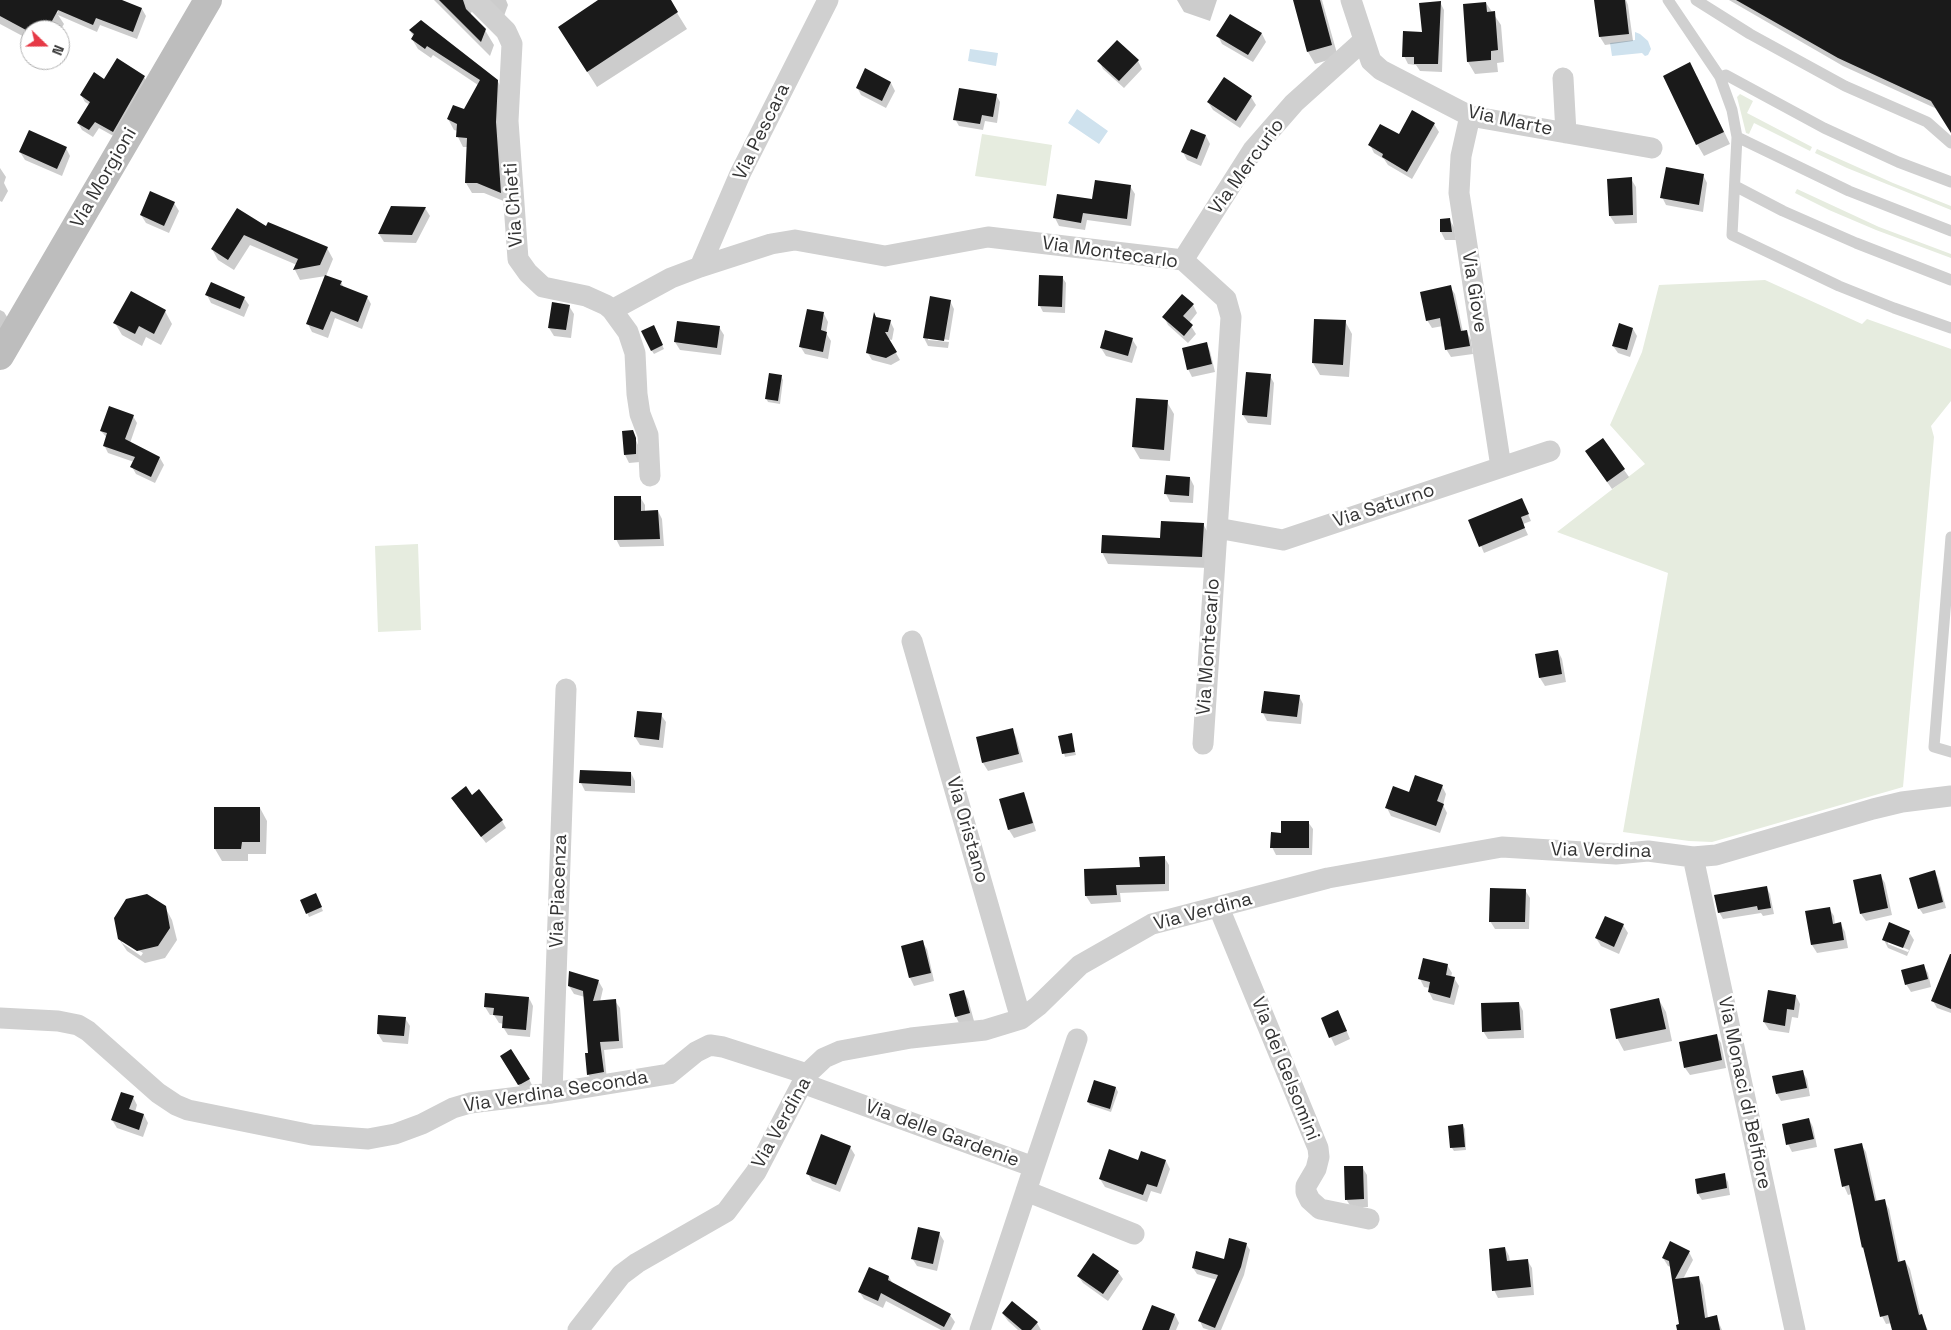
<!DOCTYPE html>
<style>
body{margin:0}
#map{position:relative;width:1951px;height:1330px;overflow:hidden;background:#fff;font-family:"Space Grotesk",sans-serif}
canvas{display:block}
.north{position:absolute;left:20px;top:20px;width:50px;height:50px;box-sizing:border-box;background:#fff;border:1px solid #adadad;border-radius:50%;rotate:112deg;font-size:14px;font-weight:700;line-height:20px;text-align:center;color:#333}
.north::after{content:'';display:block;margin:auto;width:18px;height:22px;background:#e63946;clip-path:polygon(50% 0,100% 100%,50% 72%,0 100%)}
</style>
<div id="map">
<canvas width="1951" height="1330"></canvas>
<div class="north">N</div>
</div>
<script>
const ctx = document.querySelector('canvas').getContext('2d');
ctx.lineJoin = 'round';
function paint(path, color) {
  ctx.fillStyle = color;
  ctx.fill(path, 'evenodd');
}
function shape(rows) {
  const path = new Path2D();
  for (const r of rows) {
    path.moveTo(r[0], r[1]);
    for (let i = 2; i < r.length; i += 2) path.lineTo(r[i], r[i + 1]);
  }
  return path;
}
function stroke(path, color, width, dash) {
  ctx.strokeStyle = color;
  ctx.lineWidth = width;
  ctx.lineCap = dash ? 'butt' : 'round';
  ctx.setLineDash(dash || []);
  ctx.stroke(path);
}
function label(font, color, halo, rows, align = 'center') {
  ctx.font = font + ' "Space Grotesk",sans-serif';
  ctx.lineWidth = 5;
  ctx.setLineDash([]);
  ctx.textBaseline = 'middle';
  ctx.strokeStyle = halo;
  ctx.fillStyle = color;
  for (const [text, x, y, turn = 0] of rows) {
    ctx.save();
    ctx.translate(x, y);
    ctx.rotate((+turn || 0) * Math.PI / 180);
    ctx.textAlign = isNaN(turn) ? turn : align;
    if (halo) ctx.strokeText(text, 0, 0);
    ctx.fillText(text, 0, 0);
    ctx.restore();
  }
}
const green = shape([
 [1740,94,1753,101,1747,113,1812,147,1810,151,1754,123,1749,134,1746,133,1737,97],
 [982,134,1052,145,1046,186,975,176],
 [1817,149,1893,183,1951,206,1951,210,1847,168,1815,153],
 [1797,189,1879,227,1951,254,1951,258,1876,230,1829,210,1795,193],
 [1765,280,1862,324,1867,319,1951,349,1951,401,1931,426,1934,437,1903,787,1712,842,1689,841,1623,832,1668,573,1557,532,1645,464,1610,425,1642,352,1659,285],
 [418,544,421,630,378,632,375,546]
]);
const water = shape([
 [1635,32,1640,34,1648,41,1651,49,1648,55,1645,56,1642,53,1612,56,1610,43,1635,40],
 [970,49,998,53,996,66,968,61],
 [1077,109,1108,131,1099,144,1068,123]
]);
const shadow = shape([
 [0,0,34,0,58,13,56,8,60,0,119,0,142,9,146,16,137,39,100,25,97,32,58,15,64,24,60,31,30,30,30,40,0,24],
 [434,0,506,0,508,5,504,16,475,6,471,13,471,15,485,30,494,45,490,56],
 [601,0,669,0,687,29,597,87,569,43],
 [1177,0,1217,0,1210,21,1184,12],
 [1294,0,1322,0,1338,57,1315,64,1308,52],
 [1596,0,1626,0,1628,5,1633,41,1605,45,1600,37],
 [1729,0,1951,0,1951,131,1937,109,1843,66],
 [1440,2,1444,10,1442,72,1420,71,1416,65,1408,64,1404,56,1424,33],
 [1486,3,1501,25,1504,62,1497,63,1498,72,1475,74,1468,62],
 [410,31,497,80,503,91,506,202,484,193,472,193,466,183,468,147,463,147,458,137,458,131,454,130,448,119,464,111,478,85,433,55,431,58,418,49,412,39,414,37],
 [1262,34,1266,42,1253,62,1222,44,1218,36],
 [117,60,144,77,148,84,117,138,99,128,93,137,82,130,78,123,90,105,85,102,81,95,105,81],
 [1099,61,1138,61,1142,69,1124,88,1103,69],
 [1697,76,1730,144,1704,156,1697,144],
 [891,83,895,91,886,108,861,95,857,87],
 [996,95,1000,102,997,123,985,121,983,130,959,126,955,119],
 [1251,97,1256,105,1240,128,1213,110,1208,102],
 [1434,124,1439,132,1412,179,1388,165,1384,159,1374,153,1370,145],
 [1191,131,1206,136,1210,144,1201,166,1187,160,1183,152],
 [66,148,70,156,62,176,25,160,20,152],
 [0,168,6,177,4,183,8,191,2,202,0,201],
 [1703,175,1707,183,1703,212,1666,205,1662,197],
 [1631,179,1636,187,1637,223,1615,224,1610,216],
 [1130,186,1135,194,1131,226,1087,220,1085,230,1059,226,1055,218],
 [174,203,179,211,169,233,146,223,141,215],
 [392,208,425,208,430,216,416,243,384,242,379,234],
 [238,210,266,228,268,223,327,248,333,259,326,276,341,282,344,288,367,297,371,304,362,329,335,318,328,338,312,332,308,324,326,276,300,280,295,270,297,265,250,245,234,270,218,260,212,249],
 [1449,219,1454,227,1456,240,1445,240,1441,232,1441,220],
 [1062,277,1066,283,1065,313,1043,312,1040,306],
 [1450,287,1455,294,1463,332,1467,332,1471,340,1473,354,1451,357,1446,349,1443,326,1432,328,1427,320],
 [131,293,165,311,172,324,161,345,146,337,142,346,122,335,115,323],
 [207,295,244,298,249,305,244,317,211,303],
 [950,301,954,309,949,340,928,337,928,340,949,342,948,348,928,346,924,338],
 [1193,305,1197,313,1189,323,1196,334,1188,343,1168,325,1164,317],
 [569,306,574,314,571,338,554,336,549,328],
 [0,310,4,312,9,320,0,334],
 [824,314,828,322,826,333,831,341,828,359,805,354,800,346],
 [876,318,890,321,894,329,892,340,888,339,900,360,891,365,872,360,867,352],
 [1345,321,1352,334,1349,377,1320,375,1313,363],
 [678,322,719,327,724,335,721,355,680,350,675,342],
 [653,327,664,349,654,354,652,351],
 [1633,329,1637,336,1630,357,1618,353,1613,346],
 [1132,339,1137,347,1132,363,1106,356,1101,348],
 [1206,343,1210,351,1215,372,1192,377,1188,369],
 [781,376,783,380,780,404,768,402,766,398],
 [1270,376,1274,383,1271,425,1248,423,1243,415],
 [1167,402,1174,414,1170,461,1140,459,1133,447],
 [133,416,137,423,130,443,160,458,164,465,155,483,136,474,132,467,134,462,108,453,104,445,107,438,101,431],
 [632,432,639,447,640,462,629,463,625,455],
 [1603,440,1629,477,1612,489,1591,459],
 [1190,478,1194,486,1193,503,1170,502,1166,494],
 [640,497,645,505,645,512,658,511,662,519,664,546,620,547,616,539],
 [1522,500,1531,521,1523,524,1528,535,1484,553,1470,520],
 [1203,524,1210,536,1208,568,1108,564,1102,552,1161,539],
 [1558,651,1562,659,1566,682,1545,686,1540,678,1537,655],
 [1299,696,1303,704,1301,724,1267,721,1263,713],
 [661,715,666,722,663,748,640,745,635,737],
 [1012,729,1016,737,1023,762,988,771,983,763,977,738],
 [1071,735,1076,755,1065,757,1060,737],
 [631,773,635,781,635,793,585,791,581,783],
 [1442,786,1446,794,1443,805,1447,813,1440,833,1391,816,1387,808],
 [1023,793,1027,801,1036,831,1014,838,1009,830,1000,800],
 [472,797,502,821,506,828,486,843,457,806],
 [260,808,267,821,266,854,248,854,248,861,222,861,215,849],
 [1308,822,1313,829,1312,855,1276,855,1272,847,1282,834],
 [1164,857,1169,865,1169,891,1120,893,1121,902,1091,904,1086,896],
 [1934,872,1938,878,1946,908,1923,914,1919,908],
 [1880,875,1885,883,1892,915,1866,921,1861,914],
 [1767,888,1770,894,1774,914,1763,916,1761,913,1723,919,1719,912],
 [1525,890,1530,898,1529,929,1495,929,1490,921],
 [317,898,323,911,309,917,302,901],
 [165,907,172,920,177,940,165,958,145,963,127,951,119,939],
 [122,940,143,953,141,956,122,943],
 [1829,908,1834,916,1835,925,1841,924,1845,932,1848,948,1817,953,1812,945],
 [1623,925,1628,933,1619,954,1601,946,1596,938],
 [1909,932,1914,940,1907,956,1888,948,1884,940],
 [1888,941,1909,950,1908,952,1888,944],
 [922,942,927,949,934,981,914,986,910,978,902,946],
 [1447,965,1452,973,1451,977,1454,978,1459,986,1454,1005,1433,1000,1429,992,1430,988,1424,987,1420,979],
 [1923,965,1928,973,1931,987,1911,992,1906,984],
 [1951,970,1951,1013,1937,1008,1933,1001],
 [599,982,603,989,600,1002,615,1001,620,1008,623,1048,604,1050,607,1080,593,1082,588,1074,589,1054,585,997,574,994,569,986],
 [963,991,968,999,974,1021,960,1025,956,1017,950,995],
 [1796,996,1800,1004,1798,1018,1792,1017,1789,1033,1769,1030,1764,1022],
 [529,998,533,1006,530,1037,508,1035,503,1027,504,1024,499,1023,494,1015,490,1015,485,1007],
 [1659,1000,1666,1012,1672,1041,1624,1051,1617,1038],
 [1519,1003,1523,1011,1524,1038,1488,1039,1483,1031],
 [405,1018,410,1026,408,1044,383,1042,378,1034],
 [1322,1019,1342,1020,1350,1039,1335,1046],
 [1716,1035,1721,1043,1726,1068,1690,1075,1685,1068],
 [506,1065,529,1079,533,1087,523,1092],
 [1802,1071,1807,1079,1810,1096,1781,1101,1777,1094],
 [1094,1082,1116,1088,1118,1092,1111,1112,1090,1105,1088,1102],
 [133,1097,137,1105,135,1112,144,1115,148,1123,143,1137,117,1128,112,1120],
 [1809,1119,1813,1127,1817,1147,1792,1152,1788,1144],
 [1463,1126,1465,1129,1466,1150,1454,1151,1452,1148,1450,1127],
 [1861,1144,1866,1152,1877,1202,1884,1201,1889,1209,1900,1262,1905,1261,1910,1269,1921,1316,1928,1330,1894,1330,1892,1323,1886,1324,1882,1316,1852,1194,1848,1195,1844,1186],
 [850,1147,855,1155,840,1192,812,1181,808,1174],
 [1166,1161,1170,1169,1161,1194,1151,1191,1147,1202,1105,1187,1100,1179,1139,1162],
 [1362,1167,1367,1175,1368,1207,1351,1207,1346,1199],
 [1724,1175,1728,1182,1730,1195,1702,1200,1698,1194],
 [939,1233,944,1241,937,1271,917,1266,912,1258],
 [1246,1244,1250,1250,1244,1275,1221,1330,1209,1330,1203,1328,1200,1321,1217,1280,1197,1274,1193,1268,1225,1260],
 [1505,1248,1509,1256,1510,1262,1527,1260,1532,1268,1534,1295,1498,1298,1494,1290],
 [1689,1252,1693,1260,1683,1279,1698,1277,1703,1285,1708,1318,1716,1316,1722,1330,1677,1330,1681,1325,1671,1267,1668,1266,1663,1258],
 [1118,1272,1123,1279,1108,1301,1083,1283,1078,1276],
 [889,1277,893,1284,950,1315,955,1322,951,1330,941,1330,886,1301,883,1308,864,1299,859,1291],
 [1153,1306,1175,1315,1179,1323,1176,1330,1143,1330],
 [1003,1314,1037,1323,1041,1330,1018,1330,1008,1321]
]);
const building = shape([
 [0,0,122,0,142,8,133,32,96,18,93,25,58,10,47,30,26,30,0,16],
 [439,0,463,0,466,9,486,29,481,42],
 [598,0,671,0,678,12,587,72,558,27],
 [1293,0,1320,0,1332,45,1307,52],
 [1594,0,1625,0,1629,34,1599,37],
 [1736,0,1951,0,1951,133,1931,101,1838,58],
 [1441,1,1438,64,1414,64,1414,57,1402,57,1403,31,1422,32,1419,3],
 [1486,2,1487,12,1495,11,1498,50,1491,51,1491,60,1467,62,1463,4],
 [1230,14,1262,33,1248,55,1216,36],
 [421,20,498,80,496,122,501,193,477,183,465,183,467,138,456,137,457,124,447,119,453,105,464,109,480,80,427,46,425,49,411,39,414,34,409,30],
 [1117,40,1139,60,1119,81,1097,61],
 [117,58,145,76,113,132,95,122,89,130,77,123,90,102,80,95,94,72,104,79],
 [1690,62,1724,132,1696,145,1663,76],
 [865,68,891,82,882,101,856,88],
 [1224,77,1252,96,1236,121,1207,102],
 [959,88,997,94,993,117,982,115,980,124,953,120],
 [1412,110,1435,123,1407,172,1382,157,1383,154,1368,145,1380,124,1399,134],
 [1191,129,1206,135,1197,159,1181,152],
 [29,130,67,147,57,169,19,152],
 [1666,167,1704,174,1699,205,1660,198],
 [1632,177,1633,215,1609,216,1607,179],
 [1095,180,1131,185,1127,219,1083,213,1081,223,1053,218,1057,194,1092,199],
 [150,191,175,202,164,226,140,215],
 [391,206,426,207,412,235,378,234],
 [237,208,266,226,268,222,328,247,320,265,293,270,298,259,244,235,228,260,211,249],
 [1450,218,1452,232,1440,232,1440,219],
 [325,275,342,281,340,285,368,296,358,322,331,311,323,330,306,324],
 [1039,275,1063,276,1062,307,1038,306],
 [211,282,245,297,240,309,205,295],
 [1451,285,1461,331,1467,330,1470,346,1445,350,1440,318,1426,321,1420,292],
 [131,291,166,310,154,334,139,326,135,334,113,323],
 [1182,294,1194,304,1183,316,1193,325,1184,336,1162,317],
 [930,296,951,300,944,341,923,338],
 [552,302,570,305,566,330,548,328],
 [807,309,824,312,821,330,827,332,823,352,799,347],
 [874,312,876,317,891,320,888,332,885,332,897,352,886,358,866,353],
 [1314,319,1346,320,1343,365,1312,363],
 [677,321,720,326,717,348,674,342],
 [1619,323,1633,328,1627,350,1612,346],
 [654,325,663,345,651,351,641,331],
 [1105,330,1133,338,1128,356,1100,348],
 [1207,342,1212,364,1187,370,1182,348],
 [1246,372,1271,374,1267,417,1242,415],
 [769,373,782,375,778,401,765,399],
 [1136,398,1168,400,1164,450,1132,447],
 [109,406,134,415,125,439,160,457,151,477,130,467,135,457,103,446,107,433,100,431],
 [633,430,636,438,636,454,624,455,622,431],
 [1603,438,1625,469,1607,482,1585,451],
 [1166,475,1190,477,1189,496,1164,494],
 [614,496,641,496,641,511,658,510,660,539,614,540],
 [1522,498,1529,514,1521,517,1525,528,1479,547,1468,520],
 [1161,521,1204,523,1202,557,1101,553,1102,535,1160,538],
 [1558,650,1562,674,1539,678,1535,654],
 [1264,691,1300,695,1297,717,1261,713],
 [637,711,662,713,659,740,634,737],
 [1013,728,1019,754,982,763,976,737],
 [1072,733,1075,752,1062,754,1058,736],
 [580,770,631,772,631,786,579,783],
 [1415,775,1443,785,1437,801,1444,804,1436,826,1385,808,1393,786,1409,792],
 [466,786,472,795,479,789,503,820,481,837,451,798],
 [1024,792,1033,823,1008,830,999,799],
 [214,807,260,807,260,842,242,842,241,849,214,849],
 [1281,821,1309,821,1309,848,1270,848,1271,832,1281,833],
 [1165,856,1165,884,1116,885,1117,895,1085,896,1084,869,1140,867,1139,857],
 [1935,870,1943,902,1918,909,1909,878],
 [1881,874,1888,908,1860,914,1853,880],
 [1767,886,1771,908,1758,910,1757,906,1718,913,1714,895],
 [1490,888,1526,889,1525,922,1489,922],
 [316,893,322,907,306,914,300,900],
 [147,894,166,906,170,928,158,946,137,951,118,939,114,918,126,899],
 [1830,907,1833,924,1841,922,1844,940,1811,945,1805,911],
 [1605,916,1624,924,1614,947,1595,938],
 [1889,922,1910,931,1903,948,1882,940],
 [923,940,931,973,909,978,901,946],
 [1950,954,1951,954,1951,1009,1931,1001],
 [1423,958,1448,964,1446,975,1455,977,1450,998,1428,992,1430,982,1418,979],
 [1924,964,1928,979,1905,985,1901,970],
 [569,971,599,980,593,1001,616,999,619,1041,600,1042,604,1072,587,1075,585,1053,588,1053,583,991,568,986],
 [964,990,970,1013,955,1017,949,994],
 [1768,990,1796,995,1794,1010,1787,1009,1785,1026,1763,1022],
 [485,993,529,997,526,1030,502,1028,503,1016,493,1015,494,1008,484,1007],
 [1659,998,1666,1029,1616,1039,1610,1009],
 [1519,1002,1521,1030,1482,1032,1481,1003],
 [1338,1010,1347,1031,1329,1038,1321,1018],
 [378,1015,406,1017,404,1036,377,1034],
 [1717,1034,1722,1060,1684,1068,1679,1042],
 [511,1049,530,1079,521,1084,518,1085,500,1056],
 [1803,1070,1807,1088,1776,1094,1772,1076],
 [1094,1080,1116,1087,1110,1109,1087,1102],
 [121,1092,134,1096,129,1109,144,1114,139,1130,111,1120],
 [1809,1118,1814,1139,1786,1145,1782,1124],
 [1463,1124,1465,1147,1450,1148,1448,1126],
 [821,1134,851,1146,836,1185,806,1174],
 [1862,1143,1875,1201,1885,1199,1898,1262,1905,1260,1919,1315,1922,1314,1927,1330,1892,1330,1888,1315,1880,1317,1863,1247,1862,1248,1849,1185,1842,1187,1834,1149],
 [1109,1149,1138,1160,1141,1151,1166,1160,1157,1187,1147,1184,1143,1195,1099,1179],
 [1344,1166,1363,1166,1364,1199,1345,1200],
 [1725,1173,1727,1188,1697,1194,1695,1179],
 [918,1227,940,1232,933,1264,911,1259],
 [1229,1238,1247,1243,1241,1267,1215,1328,1198,1321,1218,1275,1192,1268,1196,1251,1224,1259],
 [1670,1241,1690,1251,1675,1279,1699,1276,1705,1318,1717,1315,1720,1330,1677,1330,1676,1325,1679,1324,1669,1261,1662,1258],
 [1505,1247,1507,1261,1528,1259,1531,1287,1492,1291,1489,1249],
 [1093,1253,1119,1271,1103,1294,1077,1276],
 [869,1267,889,1276,888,1280,951,1314,944,1327,881,1293,878,1301,858,1292],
 [1012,1301,1038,1322,1031,1330,1022,1330,1002,1313],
 [1152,1305,1175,1314,1169,1330,1142,1330]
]);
const service = shape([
 [1668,0,1720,77,1732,110,1737,137,1732,235,1839,286,1894,308,1951,328],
 [1696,0,1750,34,1845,86,1927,122,1951,143],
 [1720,77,1726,75,1824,128,1898,162,1951,182],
 [1737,137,1849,191,1951,231],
 [1735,186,1783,211,1856,243,1951,280],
 [1951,537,1934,747,1951,752]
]);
const minor = shape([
 [475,0,506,31,512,44,508,121,518,259,528,273,543,287,586,296,606,305,612,310,628,332,635,353,637,394,640,414,648,435,650,476],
 [1351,0,1371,61,1381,70,1470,116,1652,148],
 [1563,78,1566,133],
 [1470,116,1461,156,1459,193,1501,467],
 [1183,260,1253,150,1294,103,1363,41],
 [700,267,740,174,828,0],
 [612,310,671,278,700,267,771,244,795,240,885,256,988,237,1183,260,1226,299,1231,317,1203,744],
 [1217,528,1283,540,1550,451],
 [912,641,1021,1019],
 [1693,857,1795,1330],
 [1219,908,1318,1148,1319,1157,1316,1169,1306,1186,1306,1192,1310,1200,1320,1209,1369,1219],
 [0,1018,58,1021,78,1025,88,1031,158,1093,176,1105,188,1110,312,1135,368,1139,395,1134,422,1124,453,1108,470,1103,552,1093,669,1074,696,1052,710,1045,723,1047,807,1074],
 [802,1083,1034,1167,980,1330],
 [552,1093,566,689],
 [1034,1167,1077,1039],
 [1026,1191,1134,1234],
 [578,1330,621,1275,637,1263,726,1212,756,1172,807,1074,824,1058,840,1051,911,1038,985,1030,1021,1019,1038,1006,1080,965,1152,924,1328,878,1502,847,1616,854,1648,851,1693,857,1716,855,1873,809,1902,802,1951,796]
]);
const secondary = shape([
 [0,356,208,0]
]);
const streetNames = [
 ["Via Marte",1510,121,12],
 ["Via Pescara",762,132,-64],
 ["Via Mercurio",1247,167,-54],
 ["Via Morgioni",104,178,-60],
 ["Via Chieti",514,205,-94],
 ["Via Montecarlo",1110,253,8],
 ["Via Giove",1474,292,81],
 ["Via Saturno",1384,506,-18],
 ["Via Montecarlo",1209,647,-86],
 ["Via Oristano",967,830,74],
 ["Via Verdina",1601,851,1],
 ["Via Piacenza",559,891,-88],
 ["Via Verdina",1203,912,-15],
 ["Via dei Gelsomini",1285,1069,68],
 ["Via Verdina Seconda",556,1092,-9],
 ["Via Monaci di Belfiore",1744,1093,78],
 ["Via Verdina",782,1123,-61],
 ["Via delle Gardenie",942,1134,20]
];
paint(green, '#e6ecdf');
paint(water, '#cfe2ee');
paint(shadow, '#0003');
paint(building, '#1a1a1a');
stroke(service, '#d0d0d0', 11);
stroke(minor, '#d0d0d0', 21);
stroke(secondary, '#bdbdbd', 28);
label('19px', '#333', '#fff', streetNames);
</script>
